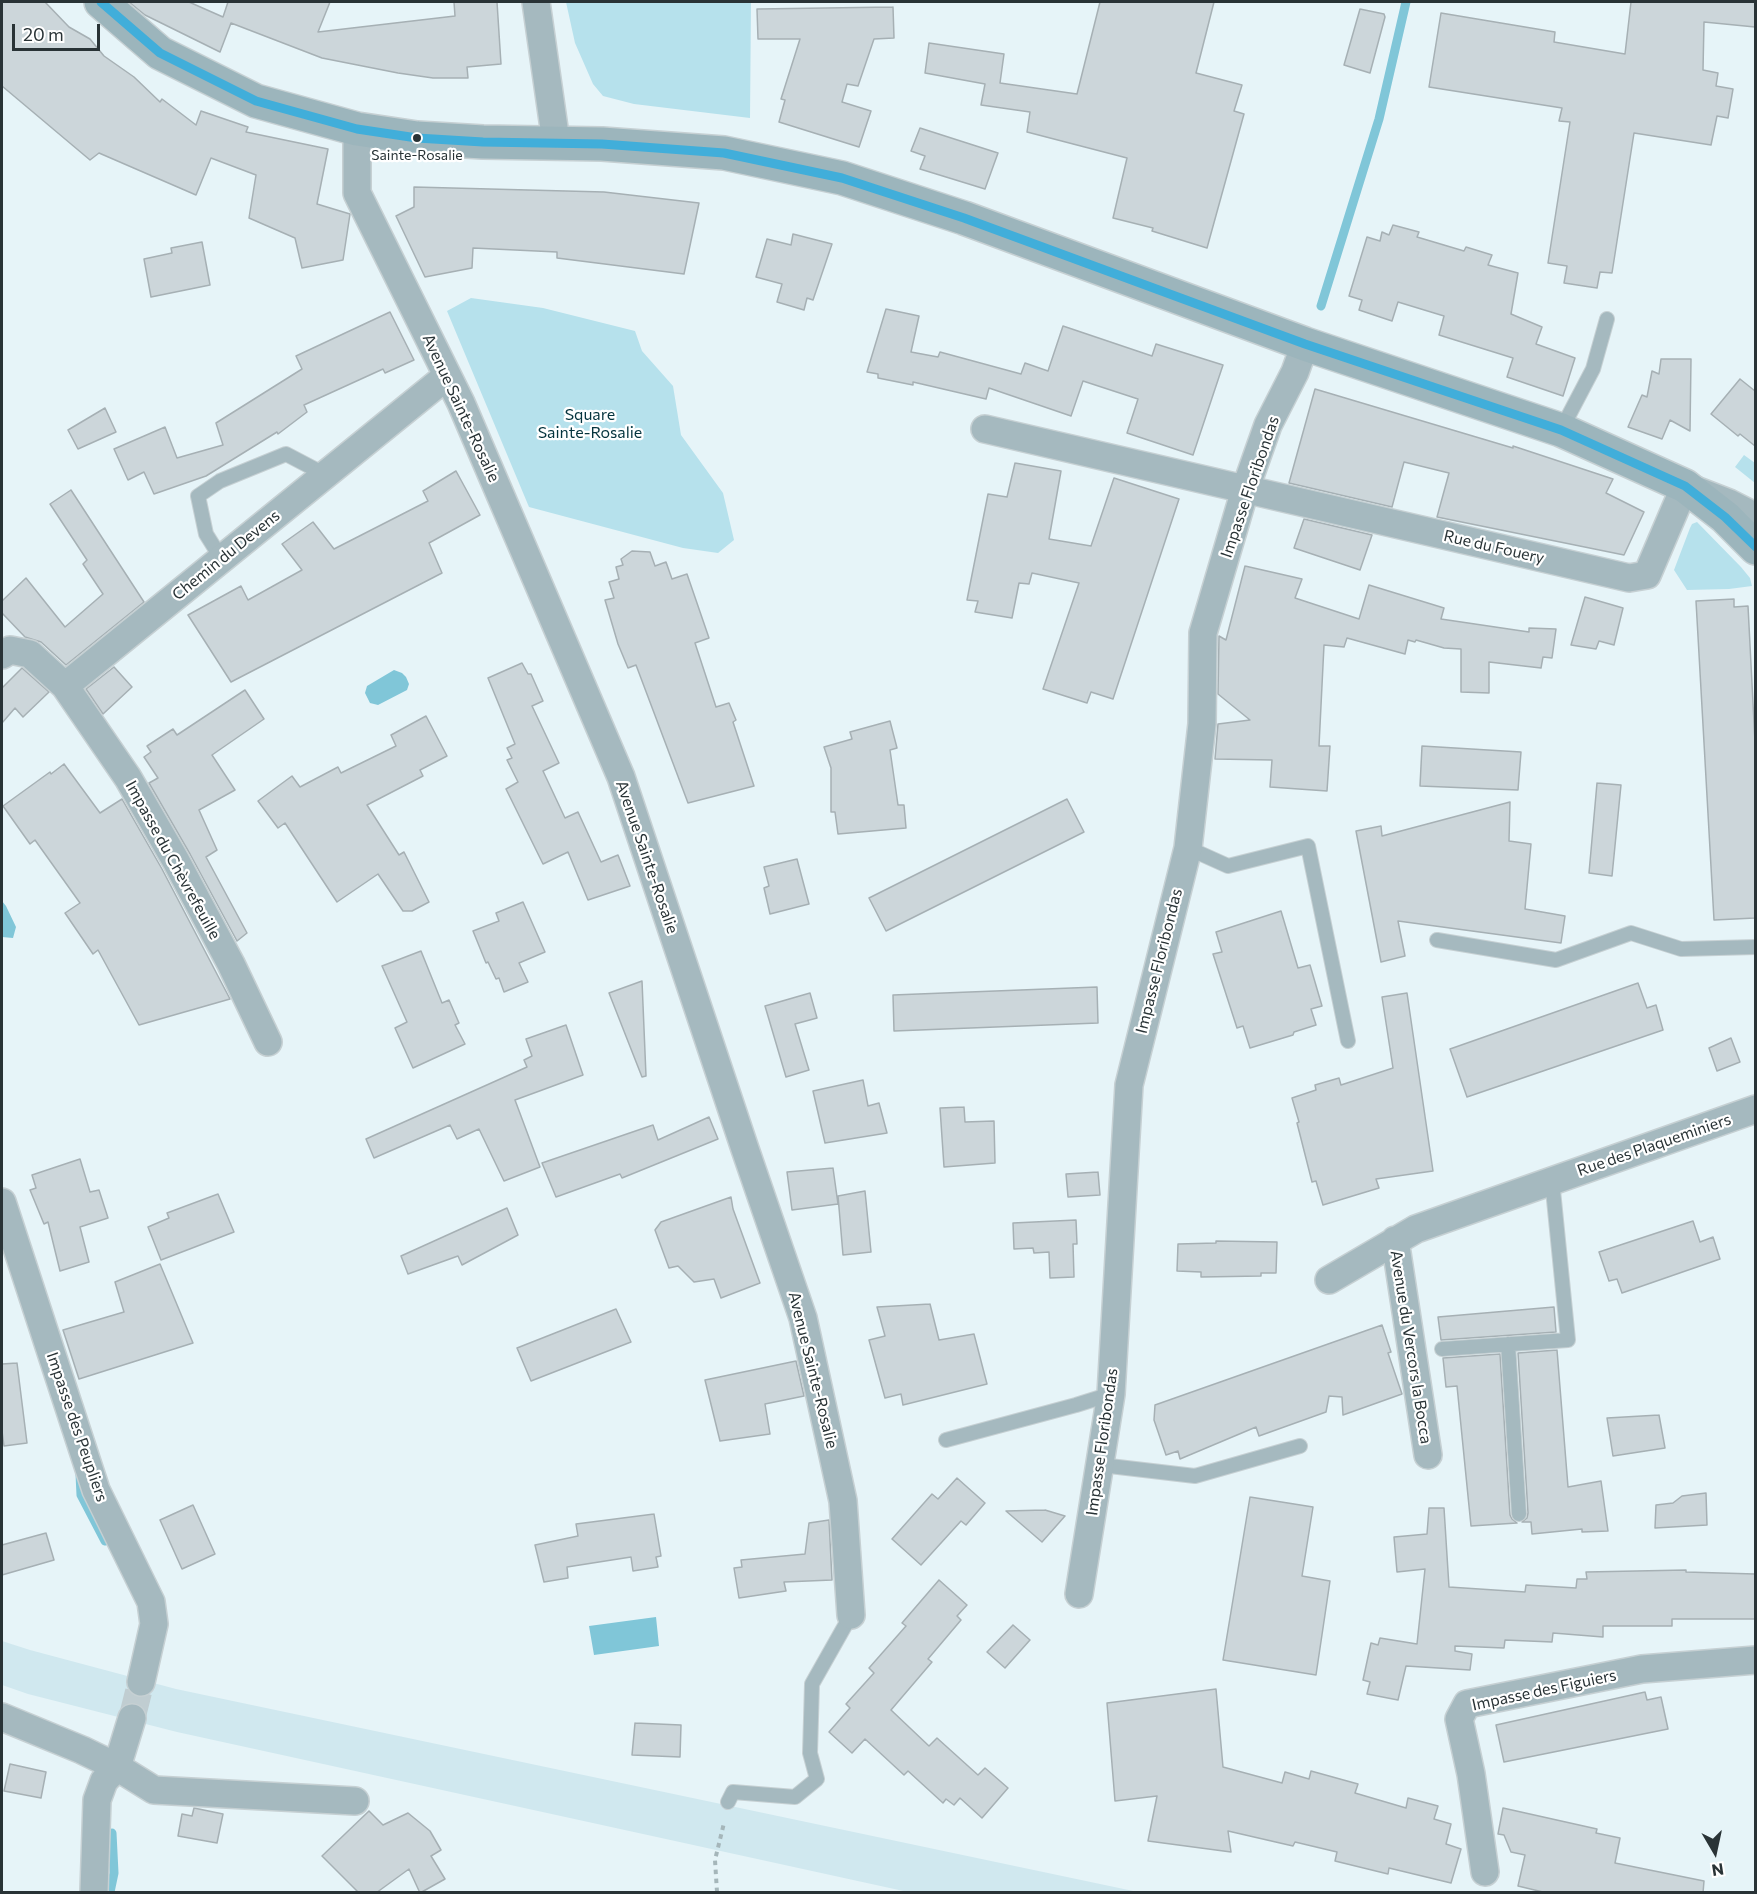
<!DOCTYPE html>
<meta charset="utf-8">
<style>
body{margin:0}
#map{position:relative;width:1757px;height:1894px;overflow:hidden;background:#e6f4f8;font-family:Commissioner,sans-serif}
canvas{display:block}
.frame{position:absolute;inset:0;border:3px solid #293336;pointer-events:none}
.north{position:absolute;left:1685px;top:1822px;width:60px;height:60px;-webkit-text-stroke:4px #fff;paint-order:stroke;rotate:171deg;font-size:16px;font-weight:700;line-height:24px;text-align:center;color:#293336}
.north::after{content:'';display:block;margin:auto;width:21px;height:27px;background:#293336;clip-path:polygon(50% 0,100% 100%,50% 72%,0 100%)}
.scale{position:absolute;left:12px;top:24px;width:88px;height:27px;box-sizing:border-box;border:3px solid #293336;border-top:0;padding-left:8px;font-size:18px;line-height:21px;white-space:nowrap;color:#293336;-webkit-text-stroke:4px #fff;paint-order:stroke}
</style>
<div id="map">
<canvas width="1757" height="1894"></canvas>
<div class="frame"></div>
<div class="north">N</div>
<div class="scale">20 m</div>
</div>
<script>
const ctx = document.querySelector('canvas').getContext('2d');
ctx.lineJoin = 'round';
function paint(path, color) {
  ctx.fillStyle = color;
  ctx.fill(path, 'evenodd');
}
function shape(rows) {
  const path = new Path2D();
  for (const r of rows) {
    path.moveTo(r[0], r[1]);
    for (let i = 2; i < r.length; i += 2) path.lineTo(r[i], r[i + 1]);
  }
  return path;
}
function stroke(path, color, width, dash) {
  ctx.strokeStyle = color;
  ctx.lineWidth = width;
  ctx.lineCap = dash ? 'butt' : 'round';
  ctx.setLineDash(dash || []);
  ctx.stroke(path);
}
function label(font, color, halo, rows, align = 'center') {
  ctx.font = font + ' Commissioner,sans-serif';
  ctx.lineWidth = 4.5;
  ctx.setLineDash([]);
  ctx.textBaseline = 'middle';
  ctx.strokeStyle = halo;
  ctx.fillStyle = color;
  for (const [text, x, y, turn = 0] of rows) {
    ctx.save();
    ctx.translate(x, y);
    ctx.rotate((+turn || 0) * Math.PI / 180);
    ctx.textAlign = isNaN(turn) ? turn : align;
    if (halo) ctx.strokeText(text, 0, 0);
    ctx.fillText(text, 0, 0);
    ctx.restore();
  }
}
const built = shape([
 [2,1641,30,1650,176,1689,1138,1892,908,1892,177,1732,28,1694,2,1685]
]);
const green = shape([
 [566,2,751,2,750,118,634,104,603,96,593,84,575,43],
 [471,298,543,308,635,331,642,351,673,386,681,435,723,493,734,540,718,553,683,548,529,507,447,311],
 [1744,455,1755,463,1755,483,1735,467],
 [1697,522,1741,567,1750,578,1752,586,1729,589,1687,590,1674,570,1690,528,1692,524]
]);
const water = shape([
 [394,670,402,673,406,677,409,684,407,690,378,705,370,703,365,693,367,686],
 [2,901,6,906,16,927,13,938,2,937],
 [656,1617,659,1646,594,1655,589,1626]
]);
const stream = shape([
 [1321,306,1379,119,1406,2],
 [80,1474,81,1495,105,1541],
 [110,1892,114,1873,112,1833]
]);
const building = shape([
 [2,2,45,2,69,27,90,39,104,56,134,77,160,102,162,99,196,125,201,111,248,127,246,132,328,149,317,204,350,214,343,260,302,268,295,238,249,218,256,175,211,158,196,195,99,153,90,160,2,86,2,2],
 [129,2,189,2,223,17,228,2,330,2,318,32,455,16,454,2,497,2,501,64,467,67,468,78,433,78,398,73,322,58,231,23,220,52,145,15,129,2],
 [1100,2,1214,2,1196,73,1242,85,1234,111,1244,114,1207,248,1152,231,1153,228,1113,218,1127,158,1027,132,1030,112,981,105,985,84,925,73,929,43,1004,54,1000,83,1077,94,1100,2],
 [1631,2,1755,2,1755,27,1704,22,1703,70,1718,73,1716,86,1733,89,1728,118,1717,116,1711,145,1634,133,1612,273,1600,272,1597,288,1564,283,1567,266,1548,263,1570,122,1559,121,1562,108,1429,87,1441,13,1555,32,1554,42,1625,54,1631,2],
 [893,7,894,38,874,39,858,86,847,84,842,102,871,111,859,147,779,122,785,100,781,99,800,39,758,39,757,9,893,7],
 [1360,9,1384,14,1385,17,1370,73,1344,65,1360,9],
 [920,128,998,153,985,189,920,169,925,156,911,151,920,128],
 [414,187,604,192,699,203,684,274,557,258,557,252,473,248,472,268,425,277,396,216,414,207,414,187],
 [1393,225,1419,232,1417,237,1464,251,1466,247,1492,255,1488,265,1518,273,1511,314,1542,327,1536,344,1575,358,1563,396,1507,377,1513,358,1439,335,1444,316,1398,302,1392,321,1359,310,1362,300,1349,296,1367,237,1380,241,1382,232,1389,235,1393,225],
 [793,234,832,244,813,300,807,298,804,310,777,302,782,284,756,277,767,239,791,245,793,234],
 [202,242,210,285,151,297,144,259,172,253,171,248,202,242],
 [886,309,919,316,911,352,938,357,940,352,1021,374,1025,363,1048,371,1063,326,1152,356,1156,344,1223,365,1193,455,1127,433,1138,399,1083,381,1071,416,989,388,986,399,913,382,913,385,878,378,878,374,867,372,886,309],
 [390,312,414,360,385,373,383,369,304,405,307,412,278,434,277,432,206,476,154,494,144,472,128,480,114,449,165,427,177,458,223,445,216,423,302,369,296,356,390,312],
 [1661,359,1691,359,1690,431,1670,420,1662,439,1628,427,1642,395,1647,397,1652,371,1659,374,1661,359],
 [1740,379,1755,391,1755,446,1740,434,1738,436,1711,414,1740,379],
 [1315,389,1513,448,1513,446,1613,479,1606,493,1644,512,1624,555,1437,517,1449,473,1404,462,1392,507,1289,483,1315,389],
 [105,408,116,432,78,449,68,430,105,408],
 [1015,463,1061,471,1049,539,1091,546,1114,478,1179,499,1113,699,1091,692,1087,703,1043,689,1079,583,1032,573,1029,584,1019,583,1012,618,975,612,978,601,967,600,988,494,1007,497,1015,463],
 [456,471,480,515,429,543,442,573,231,682,188,615,241,586,248,600,302,570,282,544,313,522,334,549,428,501,423,491,456,471],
 [71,490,144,602,66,665,41,642,25,637,2,613,2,601,26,578,65,627,103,594,83,564,87,560,50,504,71,490],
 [1304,519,1372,535,1360,570,1294,548,1304,519],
 [632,551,650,552,655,566,666,562,672,579,687,574,709,638,695,643,716,707,729,703,736,720,733,722,754,786,688,803,636,665,628,668,618,644,605,600,614,598,609,582,619,579,616,567,623,565,621,559,632,551],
 [1245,566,1302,579,1295,598,1359,619,1369,585,1444,608,1441,619,1529,632,1529,628,1556,629,1552,658,1543,657,1541,668,1489,662,1489,693,1461,692,1461,649,1444,648,1416,640,1415,642,1408,640,1405,654,1347,638,1344,647,1324,645,1319,746,1330,746,1327,791,1270,787,1272,760,1215,759,1218,724,1250,720,1218,694,1219,636,1226,640,1245,566],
 [1585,597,1623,608,1614,645,1599,641,1596,649,1571,645,1585,597],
 [1734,599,1734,607,1748,606,1755,742,1755,918,1714,920,1696,601,1734,599],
 [522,663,528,674,531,674,543,701,532,706,559,763,543,771,565,818,578,812,601,862,618,855,630,886,588,900,568,852,543,864,506,789,518,782,507,760,512,758,507,748,515,744,488,678,522,663],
 [114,667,132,687,103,714,86,689,114,667],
 [22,668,49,692,23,717,15,708,2,723,2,688,22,668],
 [245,690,264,719,212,755,235,790,199,810,217,850,206,857,247,933,237,941,190,854,149,783,158,778,144,757,151,752,147,746,173,729,177,735,245,690],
 [426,716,447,756,420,770,423,776,367,805,399,855,404,852,429,902,412,911,403,911,378,874,337,902,285,823,278,828,258,801,292,776,300,787,338,767,341,773,396,746,391,735,426,716],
 [890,721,897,748,890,750,898,805,904,805,906,828,838,834,835,812,831,812,831,768,824,747,852,739,850,732,890,721],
 [1422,746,1521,752,1518,790,1420,786,1422,746],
 [64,764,100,813,122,799,162,869,230,999,139,1025,98,950,93,954,65,913,80,903,35,840,30,844,3,806,50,772,51,774,64,764],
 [1597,783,1621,785,1612,876,1589,873,1597,783],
 [1067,799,1084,832,886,931,869,898,1067,799],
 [1510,802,1509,841,1531,844,1525,909,1565,916,1561,943,1398,921,1405,956,1381,962,1356,831,1381,826,1382,836,1510,802],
 [797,859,809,904,770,914,764,888,769,886,764,867,797,859],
 [523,902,545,952,519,963,528,982,504,992,499,978,496,979,488,962,486,963,473,931,499,921,496,913,523,902],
 [1281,911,1298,968,1310,965,1322,1006,1311,1009,1316,1025,1294,1032,1293,1035,1250,1048,1243,1026,1237,1028,1213,954,1222,952,1216,932,1281,911],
 [421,951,442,1003,449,1000,459,1023,455,1025,465,1044,413,1068,395,1028,407,1022,382,966,421,951],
 [642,981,646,1076,642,1077,609,993,642,981],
 [1638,983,1647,1008,1656,1005,1663,1030,1467,1097,1450,1049,1638,983],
 [1097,987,1098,1023,894,1031,893,995,1097,987],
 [810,993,817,1018,795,1024,809,1070,786,1077,765,1006,810,993],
 [1407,993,1433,1171,1376,1179,1379,1188,1323,1205,1316,1181,1312,1182,1297,1123,1299,1122,1292,1098,1316,1090,1315,1085,1339,1078,1341,1085,1393,1068,1382,997,1407,993],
 [566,1025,583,1075,515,1100,540,1167,504,1181,479,1129,457,1139,450,1125,374,1158,366,1139,527,1067,524,1060,532,1056,526,1039,566,1025],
 [1731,1038,1740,1062,1717,1071,1709,1048,1731,1038],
 [863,1080,868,1106,879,1103,887,1133,825,1143,813,1091,863,1080],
 [964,1107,965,1122,994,1121,995,1163,944,1167,940,1108,964,1107],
 [709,1117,718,1139,622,1178,620,1174,556,1197,542,1163,653,1125,658,1140,709,1117],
 [80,1159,90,1192,99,1190,108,1218,80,1227,89,1262,60,1271,48,1222,44,1224,30,1190,36,1188,32,1175,80,1159],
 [833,1168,838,1204,792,1210,787,1172,833,1168],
 [1098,1172,1100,1195,1068,1197,1066,1174,1098,1172],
 [865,1191,871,1252,843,1255,838,1196,865,1191],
 [218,1194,234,1232,161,1260,148,1227,169,1218,167,1213,218,1194],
 [731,1197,733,1209,760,1283,721,1298,714,1279,694,1282,678,1266,669,1268,655,1230,661,1222,731,1197],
 [507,1208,518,1235,462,1265,458,1256,408,1274,401,1256,507,1208],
 [1076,1220,1077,1244,1073,1244,1074,1277,1050,1278,1049,1252,1034,1253,1033,1248,1014,1249,1013,1223,1076,1220],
 [1693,1221,1700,1242,1713,1237,1720,1259,1622,1293,1617,1279,1609,1281,1599,1252,1693,1221],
 [1216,1241,1277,1242,1276,1273,1261,1273,1261,1276,1201,1277,1201,1272,1177,1271,1178,1244,1216,1243,1216,1241],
 [160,1264,193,1343,79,1379,63,1330,124,1312,115,1282,160,1264],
 [930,1304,939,1340,974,1334,987,1384,903,1405,901,1394,885,1398,869,1340,885,1336,877,1307,930,1304],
 [1554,1307,1556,1332,1441,1340,1438,1317,1554,1307],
 [616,1309,631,1342,531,1381,517,1348,616,1309],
 [1382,1325,1391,1352,1388,1353,1402,1394,1343,1415,1342,1397,1329,1396,1326,1412,1259,1436,1256,1427,1180,1459,1178,1451,1166,1455,1154,1420,1155,1405,1382,1325],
 [1557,1350,1568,1487,1601,1481,1608,1531,1582,1532,1582,1529,1532,1534,1531,1522,1522,1522,1527,1518,1528,1513,1518,1353,1557,1350],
 [1500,1354,1510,1515,1512,1519,1517,1523,1471,1526,1457,1386,1446,1387,1443,1358,1500,1354],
 [796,1361,804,1396,765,1404,770,1434,720,1441,705,1380,796,1361],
 [17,1363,27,1443,4,1446,2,1431,2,1364,17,1363],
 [1659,1415,1665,1448,1613,1456,1607,1418,1659,1415],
 [957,1478,985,1503,966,1525,961,1521,921,1565,892,1539,932,1494,938,1499,957,1478],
 [1706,1493,1707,1525,1655,1528,1656,1505,1673,1503,1682,1496,1706,1493],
 [1250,1497,1313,1507,1302,1576,1330,1581,1316,1675,1223,1660,1250,1497],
 [193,1505,215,1554,182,1569,160,1520,193,1505],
 [1429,1508,1444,1508,1449,1587,1525,1592,1526,1585,1576,1588,1577,1579,1587,1579,1586,1572,1686,1570,1686,1572,1755,1574,1755,1619,1672,1619,1672,1626,1603,1626,1603,1637,1553,1633,1552,1642,1505,1640,1504,1648,1455,1646,1455,1651,1472,1654,1470,1670,1406,1666,1398,1700,1367,1694,1370,1682,1363,1680,1371,1643,1378,1645,1380,1638,1417,1644,1425,1569,1397,1572,1394,1537,1427,1534,1429,1508],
 [1045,1510,1065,1516,1042,1542,1006,1511,1045,1510],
 [654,1514,661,1556,656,1557,658,1567,633,1571,631,1557,567,1567,568,1578,544,1582,535,1545,578,1536,576,1524,654,1514],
 [829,1520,832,1580,784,1582,786,1591,739,1598,734,1568,742,1567,741,1560,805,1554,809,1523,829,1520],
 [46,1533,54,1560,2,1575,2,1545,46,1533],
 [939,1580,967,1605,957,1616,961,1620,928,1659,932,1662,891,1710,929,1746,937,1738,978,1775,985,1768,1008,1788,982,1818,960,1798,954,1805,946,1799,943,1803,908,1771,904,1775,865,1739,852,1753,829,1732,850,1708,846,1704,874,1673,869,1668,906,1626,902,1623,939,1580],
 [1013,1625,1030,1640,1005,1668,987,1652,1013,1625],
 [1216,1689,1223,1767,1282,1783,1285,1772,1309,1779,1311,1771,1358,1784,1355,1793,1406,1808,1408,1798,1438,1806,1434,1819,1451,1824,1446,1844,1461,1849,1451,1883,1389,1868,1388,1874,1335,1861,1337,1852,1295,1842,1293,1846,1228,1831,1231,1852,1148,1841,1157,1796,1115,1801,1107,1703,1216,1689],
 [1645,1692,1647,1700,1661,1697,1668,1729,1504,1762,1496,1725,1645,1692],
 [635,1723,681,1725,680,1757,632,1755,635,1723],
 [10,1764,46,1772,41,1798,4,1791,10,1764],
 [194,1808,223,1814,217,1843,178,1836,182,1814,192,1816,194,1808],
 [1503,1808,1597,1829,1596,1833,1620,1838,1615,1863,1704,1881,1703,1893,1547,1893,1518,1886,1525,1855,1511,1852,1504,1835,1498,1834,1503,1808],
 [369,1811,383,1825,408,1813,430,1831,441,1850,431,1856,445,1879,420,1893,409,1869,376,1893,359,1893,322,1856,369,1811]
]);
const streetTunnel = shape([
 [132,1718,141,1682]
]);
const path = shape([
 [717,1892,715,1860,724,1823]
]);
const lane = shape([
 [1561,430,1593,369,1607,319],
 [221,558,206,534,198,496,220,481,286,454,326,475],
 [1188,848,1228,866,1308,846,1348,1041],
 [1437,940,1556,960,1631,933,1681,949,1756,947],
 [1508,1344,1519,1514],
 [1442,1349,1568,1340,1552,1180],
 [946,1440,1076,1405,1111,1394],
 [1101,1465,1195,1476,1300,1446],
 [728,1802,733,1792,795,1797,817,1779,810,1753,812,1684,851,1615]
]);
const street = shape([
 [536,2,556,142],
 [357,129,357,193,461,403,621,777,745,1149,803,1318,843,1501,851,1615],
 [985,429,1629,578,1647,575,1685,486,1729,503,1756,517],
 [2,655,10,650,30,654,65,686,447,376],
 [65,686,128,778,176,861,231,964,268,1042],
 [2,1202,96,1490,151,1602,154,1624,141,1682],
 [1395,1240,1428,1455],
 [1329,1280,1416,1229,1756,1109],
 [1079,1594,1111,1394,1129,1085,1188,848,1202,724,1203,633,1245,490,1268,425,1295,372,1305,344],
 [2,1717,82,1750,117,1767,154,1790,355,1801],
 [1485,1872,1471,1774,1459,1719,1467,1704,1642,1669,1756,1660],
 [94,1892,97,1800,104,1781,117,1767,132,1718]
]);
const secondary = shape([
 [101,2,160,53,256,101,357,129,417,138,483,142,602,144,724,153,842,178,964,218,1305,344,1561,430,1685,486,1725,517,1756,548]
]);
const bus1 = shape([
 [101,2,160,53,256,101,357,129,417,138,483,142,602,144,724,153,842,178,964,218,1305,344,1561,430,1685,486,1725,517,1756,547]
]);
const markers = [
 [417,138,5,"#293336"]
];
const busNames = [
 ["Sainte-Rosalie",417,155]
];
const streetNames = [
 ["Avenue Sainte-Rosalie",461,408,65],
 ["Impasse Floribondas",1250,487,-71],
 ["Rue du Fouery",1494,547,13],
 ["Chemin du Devens",226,555,-39],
 ["Avenue Sainte-Rosalie",647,857,71],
 ["Impasse du Chèvrefeuille",173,860,61],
 ["Impasse Floribondas",1159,961,-76],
 ["Rue des Plaqueminiers",1654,1145,-19],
 ["Avenue du Vercors la Bocca",1411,1347,81],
 ["Avenue Sainte-Rosalie",813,1370,76],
 ["Impasse des Peupliers",77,1427,71],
 ["Impasse Floribondas",1102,1442,-82],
 ["Impasse des Figuiers",1544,1690,-12]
];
const parkNames = [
 ["Square",590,415],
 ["Sainte-Rosalie",590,433]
];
paint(built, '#d0e8ef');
paint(green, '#b6e1ec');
paint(water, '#80c6d8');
stroke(stream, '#80c6d8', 9);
paint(building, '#ccd6da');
stroke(building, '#a6b0b4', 1.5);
stroke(streetTunnel, '#c0cdd1', 27, [27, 14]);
stroke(lane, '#c6d0d3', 16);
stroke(street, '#c6d0d3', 30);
stroke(secondary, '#c6d0d3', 36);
stroke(path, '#a5b6ba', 4, [4.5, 4.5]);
stroke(lane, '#a5b9bf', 14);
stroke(street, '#a5b9bf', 27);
stroke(secondary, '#9cb5bc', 33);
stroke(bus1, '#41aeda', 9);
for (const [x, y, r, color] of markers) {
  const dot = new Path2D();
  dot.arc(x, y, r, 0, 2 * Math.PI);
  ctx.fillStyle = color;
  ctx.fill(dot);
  stroke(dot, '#fff', 2);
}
label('14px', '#293336', '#fff', busNames);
label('16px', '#293336', '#fff', streetNames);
label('16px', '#04333d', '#fff', parkNames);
</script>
